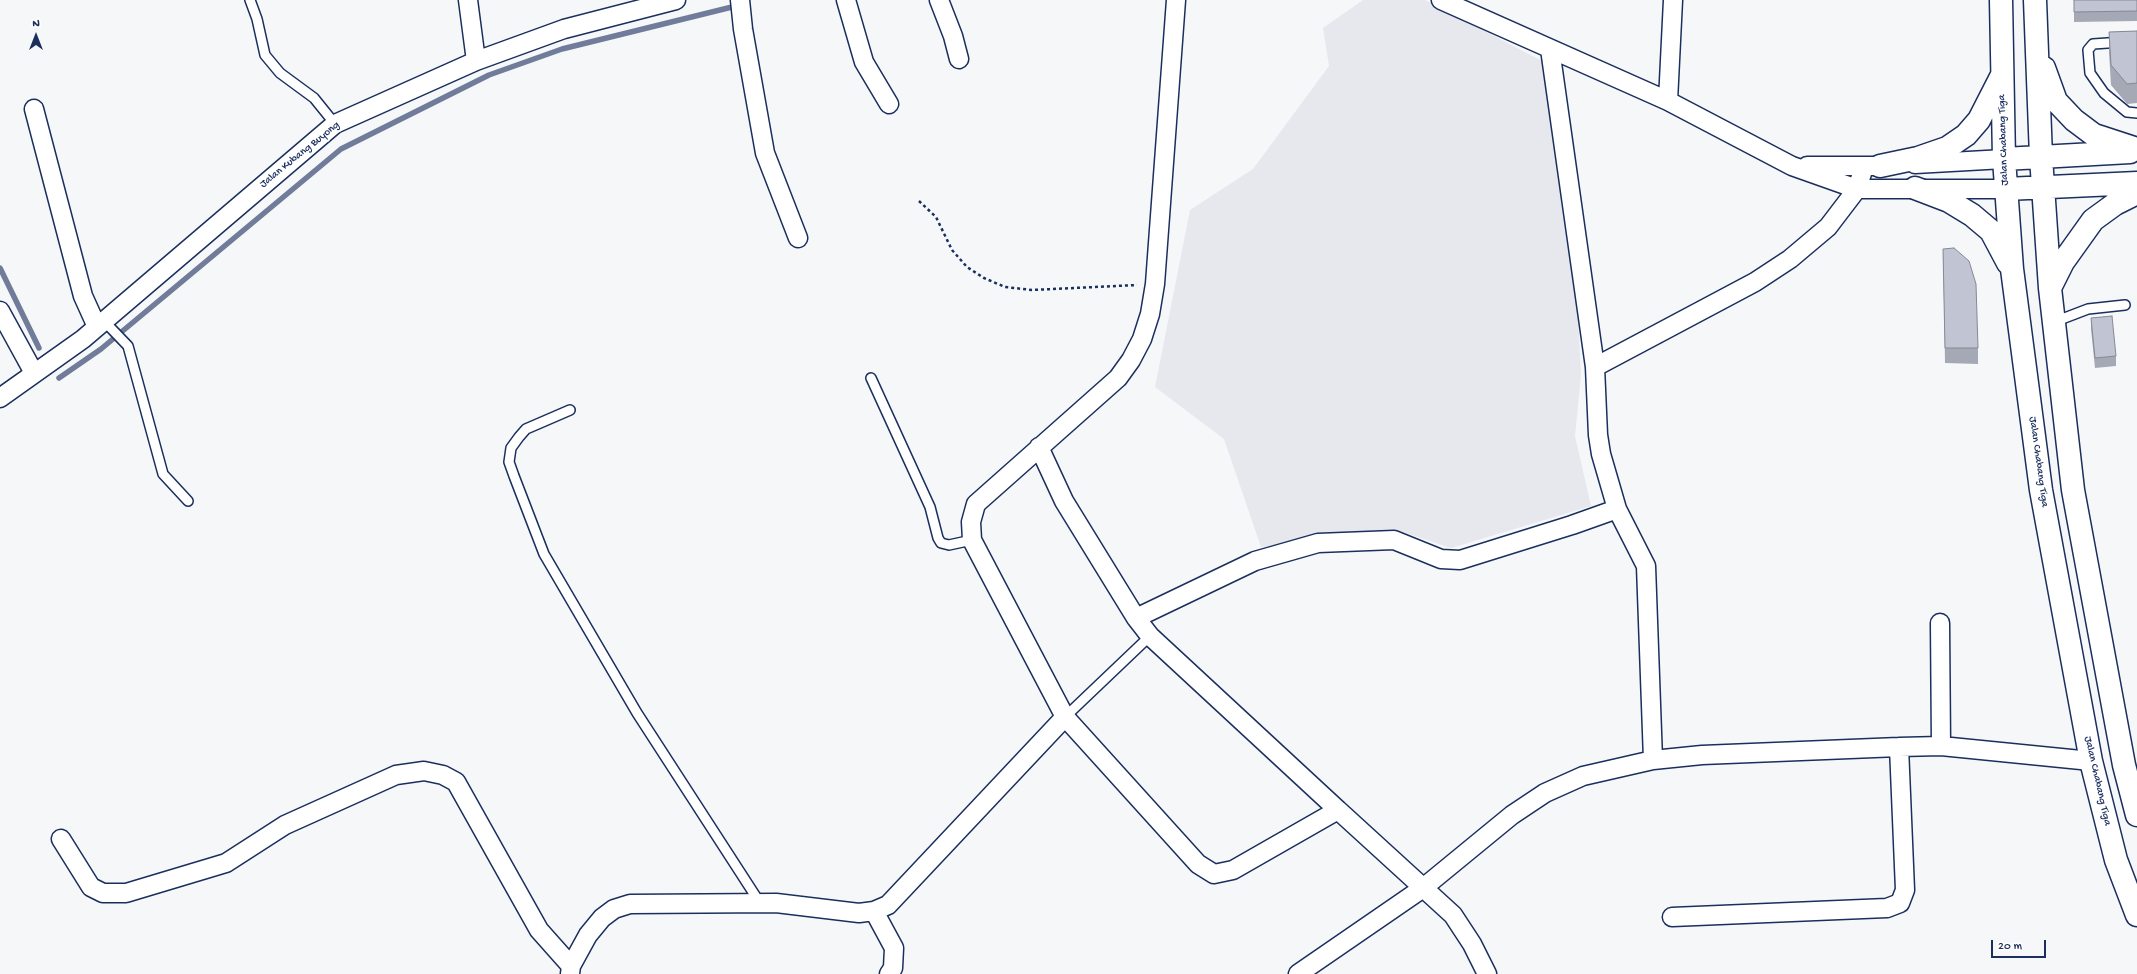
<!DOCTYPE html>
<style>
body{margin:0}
#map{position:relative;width:2137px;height:974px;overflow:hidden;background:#f6f7f9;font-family:"Gochi Hand",sans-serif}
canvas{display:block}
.north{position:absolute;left:16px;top:16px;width:40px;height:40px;-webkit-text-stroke:3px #fff;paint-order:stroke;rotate:0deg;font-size:11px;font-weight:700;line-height:16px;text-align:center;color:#1b2f5e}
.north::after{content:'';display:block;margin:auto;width:14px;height:18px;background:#1b2f5e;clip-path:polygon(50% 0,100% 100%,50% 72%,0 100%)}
.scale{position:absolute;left:1991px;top:940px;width:55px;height:18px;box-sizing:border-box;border:2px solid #1b2f5e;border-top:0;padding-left:5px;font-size:12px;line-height:14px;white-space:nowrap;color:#1b2f5e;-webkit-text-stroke:3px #fff;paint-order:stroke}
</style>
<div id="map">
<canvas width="2137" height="974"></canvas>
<div class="north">N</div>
<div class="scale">20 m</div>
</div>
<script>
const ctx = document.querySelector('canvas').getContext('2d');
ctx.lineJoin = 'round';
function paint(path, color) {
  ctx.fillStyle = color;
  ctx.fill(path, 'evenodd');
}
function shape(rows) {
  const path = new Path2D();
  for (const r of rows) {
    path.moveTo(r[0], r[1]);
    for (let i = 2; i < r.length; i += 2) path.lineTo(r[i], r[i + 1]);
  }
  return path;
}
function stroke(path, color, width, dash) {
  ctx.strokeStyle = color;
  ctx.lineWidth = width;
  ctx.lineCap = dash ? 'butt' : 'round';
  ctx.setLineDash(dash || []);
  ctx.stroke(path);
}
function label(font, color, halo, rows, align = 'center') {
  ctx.font = font + ' "Gochi Hand",sans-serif';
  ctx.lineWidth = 4;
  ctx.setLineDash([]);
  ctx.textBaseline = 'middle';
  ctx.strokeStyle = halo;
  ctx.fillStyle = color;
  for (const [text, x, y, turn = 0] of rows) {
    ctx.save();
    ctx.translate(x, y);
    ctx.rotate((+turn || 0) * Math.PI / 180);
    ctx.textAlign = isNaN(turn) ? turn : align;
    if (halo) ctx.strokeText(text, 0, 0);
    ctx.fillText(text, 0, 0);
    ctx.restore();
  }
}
const built = shape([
 [1363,0,1425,0,1542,61,1576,275,1581,375,1575,436,1591,506,1451,548,1397,530,1261,547,1224,439,1155,387,1190,210,1253,169,1329,66,1323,28]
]);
const stream = shape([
 [0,268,39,348],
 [59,378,101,349,341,149,489,75,562,49,732,7]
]);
const path = shape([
 [919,201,936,217,952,250,967,267,984,278,1005,287,1032,290,1137,285]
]);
const lane = shape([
 [250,0,257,19,265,55,280,73,314,98,335,124],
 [2137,41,2093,44,2088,50,2090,73,2104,93,2127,112,2137,113],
 [104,321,128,346,163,474,188,501],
 [2054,322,2088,309,2125,305],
 [871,378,930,507,938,538,941,543,949,545,972,540],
 [570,410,526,429,519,437,511,448,509,462,514,476,544,554,637,713,760,903],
 [1065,717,1150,636]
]);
const street = shape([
 [468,0,476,61],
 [740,0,743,29,765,153,798,238],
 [846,0,864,62,889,104],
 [939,0,953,36,959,59],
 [1176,0,1155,284,1150,314,1142,339,1131,360,1118,378,976,504,971,522,972,540,1065,717,1198,864,1214,874,1233,870,1338,810,1453,915,1472,944,1487,974],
 [1441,0,1668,101,1792,166,1857,189,2006,189],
 [1550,49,1595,367,1598,435,1601,454,1617,509,1646,566,1653,760],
 [1668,101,1673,0],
 [34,109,83,296,97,327],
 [1915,164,2004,159],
 [1807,166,1875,166],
 [0,311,34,373],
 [1595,367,1755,282,1790,259,1828,227,1857,189,1864,167],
 [0,398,83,339,335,124,476,61,564,29,676,0],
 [1039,447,1064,501,1136,618,1150,636,1338,810],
 [1136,618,1255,561,1318,543,1394,540,1441,559,1460,560,1572,525,1617,509],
 [1940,623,1941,746],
 [61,839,91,887,103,893,126,893,226,863,285,825,396,775,424,771,443,775,456,782,539,930,571,966],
 [874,911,894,948,893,968,889,974],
 [1672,917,1887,908,1900,903,1905,890,1899,747],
 [570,974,571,966,588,935,602,918,614,909,630,904,776,903,859,913,874,911,888,905,1065,717],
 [1298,974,1423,888,1512,815,1545,793,1583,776,1653,760,1702,755,1899,747,1941,746,2091,761]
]);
const secondary = shape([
 [2001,0,2004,159,2012,269,2041,490,2091,761,2116,860,2137,915],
 [2035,0,2041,157,2050,288,2073,490,2124,765,2137,815],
 [2044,68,2056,101,2074,120,2094,135,2137,149],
 [2004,159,2130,152],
 [1880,166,1918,158,1947,148,1966,135,1979,120,2001,77],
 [1915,188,1949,201,1972,215,1991,231,2008,263],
 [2006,189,2137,183],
 [2051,286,2063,262,2093,220,2115,204,2137,193]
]);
const wall = shape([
 [2074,0,2137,0,2137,21,2074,22],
 [2137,31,2137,103,2127,104,2111,85,2109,52,2109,32],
 [1943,249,1978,348,1978,364,1945,363],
 [2091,318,2116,356,2116,366,2095,368,2091,329]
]);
const building = shape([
 [2074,0,2137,0,2137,11,2074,12,2074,0],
 [2137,31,2137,83,2127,84,2111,65,2109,32,2137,31],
 [1954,248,1969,261,1976,284,1978,348,1945,348,1943,249,1954,248],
 [2112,316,2116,356,2095,358,2091,318,2112,316]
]);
const streetNames = [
 ["Jalan Chabang Tiga",2004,140,-92],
 ["Jalan Kubang Buyong",300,155,-39],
 ["Jalan Chabang Tiga",2038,462,82],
 ["Jalan Chabang Tiga",2097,781,77]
];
paint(built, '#e6e8ee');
stroke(stream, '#707c99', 5.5);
stroke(lane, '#1b2f5e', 12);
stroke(street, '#1b2f5e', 21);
stroke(secondary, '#1b2f5e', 25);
stroke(path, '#1b2f5e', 2.5, [3, 3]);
stroke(lane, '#fff', 9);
stroke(street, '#fff', 18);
stroke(secondary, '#fff', 22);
paint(wall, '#a5a9b5');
paint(building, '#c0c4d3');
stroke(building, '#868994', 1);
label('11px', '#1b2f5e', '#fff', streetNames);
</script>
